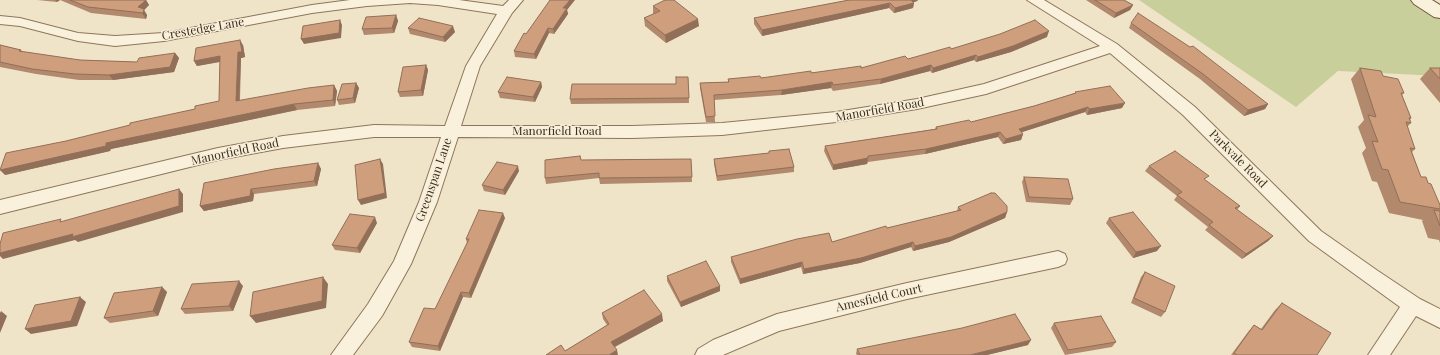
<!DOCTYPE html>
<style>
body{margin:0}
canvas{display:block;background:#f0e4c8}
</style>
<canvas width="1440" height="355"></canvas>
<script>
const ctx = document.querySelector('canvas').getContext('2d');
ctx.lineJoin = 'round';
function paint(path, color) {
  ctx.fillStyle = color;
  ctx.fill(path, 'evenodd');
}
function shape(rows) {
  const path = new Path2D();
  for (const r of rows) {
    path.moveTo(r[0], r[1]);
    for (let i = 2; i < r.length; i += 2) path.lineTo(r[i], r[i + 1]);
  }
  return path;
}
function stroke(path, color, width, dash) {
  ctx.strokeStyle = color;
  ctx.lineWidth = width;
  ctx.lineCap = dash ? 'butt' : 'round';
  ctx.setLineDash(dash || []);
  ctx.stroke(path);
}
function label(font, color, halo, rows, align = 'center') {
  ctx.font = font + ' "Playfair Display",serif';
  ctx.lineWidth = 3;
  ctx.setLineDash([]);
  ctx.textBaseline = 'middle';
  ctx.strokeStyle = halo;
  ctx.fillStyle = color;
  for (const [text, x, y, turn = 0] of rows) {
    ctx.save();
    ctx.translate(x, y);
    ctx.rotate((+turn || 0) * Math.PI / 180);
    ctx.textAlign = isNaN(turn) ? turn : align;
    if (halo) ctx.strokeText(text, 0, 0);
    ctx.fillText(text, 0, 0);
    ctx.restore();
  }
}
const green = shape([
 [1139,0,1414,0,1440,17,1440,76,1338,71,1296,107]
]);
const street = shape([
 [350,0,459,0,503,6,509,0,523,0,512,13,480,66,461,126,632,126,722,123,836,112,917,99,984,84,1100,46,1027,0,1044,0,1117,44,1195,107,1321,231,1378,271,1420,299,1440,309,1440,328,1416,316,1390,355,1368,355,1400,307,1309,241,1183,115,1110,53,986,94,917,109,836,122,722,135,632,138,458,137,437,202,411,264,382,316,353,355,331,355,368,304,394,261,419,202,441,137,374,137,283,148,218,160,0,214,0,200,218,148,283,136,374,125,445,126,466,66,497,14,438,5,410,3,367,6,312,13,164,41,115,46,78,41,20,26,0,24,0,16,20,18,78,33,115,36,164,33,312,5,350,0],
 [1058,251,1065,254,1067,259,1065,264,1058,267,907,299,779,331,723,355,695,355,698,349,713,340,777,314,907,283,1058,251]
]);
const secondary = shape([
 [1411,0,1432,0,1440,5,1440,18,1434,17,1414,4,1411,0]
]);
const wall = shape([
 [37,0,60,0,57,2],
 [60,0,146,0,149,5,144,10,147,15,146,19,91,13],
 [849,0,918,0,917,1,914,2,913,8,894,13,889,8,762,36,754,24,754,18],
 [1086,0,1124,0,1133,5,1130,10,1114,18],
 [653,6,699,26,666,43,645,26,644,18,654,14,653,13],
 [567,10,568,14,554,34,549,33,536,59,515,57,514,51,526,34],
 [396,15,398,21,394,33,364,35,362,29],
 [1131,23,1268,104,1265,109,1244,116,1200,79,1129,28],
 [408,28,455,32,445,42,410,34],
 [1047,37,1011,52,976,62,974,60,932,73,930,71,880,84,833,91,831,88,781,95,714,100,715,122,706,122,700,88,700,83,728,82,728,79,761,78,861,68,908,59,951,49],
 [0,45,21,50,23,52,80,60,137,62,175,53,179,58,174,72,113,80,79,80,36,74,0,67],
 [243,45,245,57,241,58,240,101,334,85,337,91,335,106,297,110,111,149,110,151,5,175,66,141,195,109,219,101,220,62,197,66,194,61],
 [426,65,428,70,423,96,400,97,398,92],
 [1360,68,1383,76,1404,93,1402,95,1411,118,1410,120,1411,123,1407,127,1415,149,1412,152,1421,177,1428,183,1440,205,1440,243,1439,240,1428,238,1422,221,1423,220,1389,213,1377,182,1372,181,1362,153,1366,148,1358,127,1364,120,1351,79],
 [1430,68,1440,68,1440,103,1420,79],
 [688,77,689,103,571,104,570,99,676,84],
 [541,82,542,87,535,102,500,98,498,92],
 [356,83,359,88,355,103,339,105,337,100],
 [1075,92,1122,108,1087,115,1085,112,1022,132,1023,134,1021,140,1003,144,998,137,925,154,868,162,867,164,833,170,824,151,825,146,935,129,936,127,971,122,1034,106,1075,93],
 [769,151,794,167,794,172,717,181,714,164,714,159,769,153],
 [580,156,581,160,691,159,692,182,600,184,599,178,546,184,545,178],
 [318,163,321,169,317,186,254,194,253,201,204,211,200,206],
 [1149,166,1206,181,1240,206,1237,210,1273,236,1268,241,1242,259,1205,230,1208,227,1174,200,1177,196,1145,171],
 [519,171,505,195,484,191,482,185],
 [1024,177,1073,199,1070,205,1026,202,1022,182],
 [958,207,1007,212,1005,218,949,242,913,251,911,247,860,263,803,274,801,267,740,284,731,262,731,257,832,242,957,211],
 [505,218,471,298,463,297,440,351,412,347,409,342,435,309,467,243,466,239],
 [1109,218,1157,251,1133,258,1106,223],
 [377,223,360,253,335,250,332,245],
 [1145,272,1165,312,1161,317,1131,303,1141,277],
 [667,276,720,291,681,307,667,281],
 [243,286,233,311,185,314,181,309],
 [162,287,167,292,158,316,110,323,104,318],
 [1282,303,1317,355,1231,355,1248,332,1254,325,1261,329,1275,310],
 [602,313,663,321,615,347,565,351,607,325,603,319],
 [1054,323,1116,342,1112,347,1065,355,1051,328],
 [1028,345,987,355,857,355,856,354,857,349]
]);
const shadedWall = shape([
 [55,0,60,0,57,2],
 [146,0,149,5,144,10,147,15,146,19,138,7],
 [570,0,575,0,567,10,568,14,554,34,553,29,563,8],
 [910,0,918,0,917,1,909,4],
 [890,3,889,8,762,36,762,30],
 [914,3,913,8,894,13,895,8],
 [1133,5,1130,10,1114,18,1116,13],
 [396,15,398,21,394,33,392,28],
 [698,19,699,26,666,43,665,35],
 [340,20,342,25,341,38,304,44,301,39],
 [453,26,455,32,445,42,443,37],
 [548,28,549,33,536,59,534,54],
 [1049,31,1047,37,1011,52,976,62,978,57],
 [240,40,243,45,245,57,241,58,239,107,236,101,238,52],
 [175,53,179,58,174,72,113,80,109,75],
 [976,55,974,60,932,73,933,68],
 [220,56,224,61,197,66,194,61],
 [426,65,428,70,423,96,421,90],
 [931,65,930,71,880,84,881,79],
 [541,82,542,87,535,102,533,97],
 [832,82,831,88,781,95,782,90],
 [356,83,359,88,355,103,353,98],
 [334,85,337,91,335,106,333,100],
 [1125,103,1122,108,1087,115,1089,109],
 [294,104,297,110,111,149,110,151,5,175,0,170,106,143],
 [1268,104,1265,109,1244,116,1248,110],
 [1088,107,1085,112,1016,134,1019,129],
 [1000,132,998,137,925,154,926,149],
 [1023,134,1021,140,1003,144,1006,139],
 [868,158,867,164,833,170,833,165],
 [380,159,383,164,387,198,361,205,358,200],
 [318,163,321,169,317,186,314,181],
 [518,166,519,171,505,195,503,190],
 [179,189,183,194,183,212,78,242,75,240,3,259,0,256,0,253],
 [251,189,254,194,253,201,204,211,200,206],
 [1007,212,1005,218,949,242,913,251,915,246],
 [503,213,505,218,471,298,469,293],
 [375,217,377,223,360,253,357,248],
 [1273,236,1268,241,1242,259,1246,254],
 [913,242,911,247,860,263,803,274,804,269],
 [1161,246,1157,251,1133,258,1136,252],
 [802,262,801,267,740,284,740,279],
 [323,277,328,284,326,308,256,323,250,316],
 [239,281,243,286,233,311,229,306],
 [720,286,720,291,681,307,680,302],
 [162,287,167,292,158,316,153,311],
 [461,292,463,297,440,351,438,346],
 [80,297,86,302,77,326,31,334,25,329],
 [1,311,7,316,0,333,0,313],
 [662,314,663,321,612,348,611,342],
 [1031,340,1028,345,987,355,970,355],
 [617,350,618,355,609,355]
]);
const building = shape([
 [70,0,146,0,138,7,144,9,143,13,88,7,70,0],
 [550,0,570,0,563,8,567,8,553,29,548,28,534,54,514,51,524,33,526,34,550,0],
 [665,0,674,0,698,19,665,35,644,18,660,11,653,6,665,0],
 [849,0,911,0,914,3,895,8,890,3,762,30,754,18,849,0],
 [1095,0,1124,0,1133,5,1116,13,1095,0],
 [1138,13,1190,47,1193,46,1268,104,1248,110,1203,74,1131,23,1138,13],
 [396,15,392,28,362,29,366,17,396,15],
 [419,18,453,26,443,37,408,28,419,18],
 [340,20,339,33,301,39,303,26,340,20],
 [1035,20,1049,31,1013,46,978,57,976,55,933,68,931,65,881,79,833,85,832,82,782,90,714,95,715,116,706,117,700,83,729,82,728,79,760,76,761,78,811,71,811,73,861,66,861,68,905,56,908,59,950,47,951,49,1000,34,1035,20],
 [240,40,242,52,238,52,236,101,308,88,334,85,333,100,294,104,106,143,106,146,0,170,6,153,66,141,130,125,130,123,195,109,195,106,219,101,220,56,194,61,196,48,240,40],
 [0,45,21,50,19,51,80,60,137,62,139,58,175,53,170,67,109,75,75,74,32,69,0,62,0,45],
 [426,65,421,90,398,92,403,67,426,65],
 [1360,68,1381,71,1383,76,1398,79,1404,93,1401,93,1411,118,1409,118,1411,123,1406,122,1415,149,1410,148,1421,177,1426,177,1428,183,1431,184,1440,205,1440,209,1400,202,1388,170,1382,169,1372,141,1378,142,1368,115,1376,117,1360,68],
 [1430,68,1440,68,1440,79,1430,68],
 [507,77,541,82,533,97,498,92,507,77],
 [676,77,688,77,689,98,570,99,572,84,676,84,676,77],
 [356,83,353,98,337,100,342,84,356,83],
 [1110,86,1125,103,1089,109,1088,107,1019,129,1023,134,1006,139,1000,132,926,149,868,156,868,158,833,165,825,146,937,129,936,127,969,120,971,122,1034,106,1076,93,1075,92,1110,86],
 [789,149,794,167,717,176,714,159,769,153,769,151,789,149],
 [1175,151,1209,176,1204,179,1240,206,1235,208,1273,236,1246,254,1209,225,1213,222,1177,195,1182,192,1149,166,1175,151],
 [580,156,581,160,691,159,692,177,599,178,599,173,545,178,545,160,580,156],
 [380,159,385,193,358,200,355,165,380,159],
 [497,162,518,166,503,190,482,185,497,162],
 [318,163,314,181,251,189,250,196,200,206,204,183,274,169,318,163],
 [1024,177,1068,179,1073,199,1029,197,1024,177],
 [179,189,179,206,72,237,73,234,0,253,0,244,3,233,61,219,60,222,179,189],
 [991,193,995,193,1007,206,1007,212,951,237,915,246,913,242,861,258,804,269,802,262,740,279,731,257,797,239,829,233,832,242,886,226,887,228,961,210,958,207,991,193],
 [479,210,503,213,469,293,461,292,438,346,409,342,424,308,435,309,469,239,466,239,479,210],
 [1434,210,1440,211,1440,226,1434,210],
 [1133,212,1161,246,1136,252,1109,218,1133,212],
 [350,214,375,217,357,248,332,245,350,214],
 [706,261,720,286,680,302,667,276,706,261],
 [1145,272,1175,286,1165,312,1134,298,1145,272],
 [323,277,322,301,250,316,253,292,323,277],
 [239,281,229,306,181,309,192,284,239,281],
 [162,287,153,311,104,318,114,293,162,287],
 [644,290,662,314,611,342,617,350,609,355,546,355,561,345,565,351,609,324,602,313,644,290],
 [80,297,71,321,25,329,35,305,80,297],
 [1282,303,1331,333,1317,355,1237,355,1234,353,1254,325,1262,330,1282,303],
 [1015,314,1031,340,970,355,860,355,857,349,962,328,1015,314],
 [1101,316,1116,342,1068,350,1054,323,1101,316]
]);
const streetNames = [
 ["Crestedge Lane",203,29,-10],
 ["Manorfield Road",880,110,-10],
 ["Manorfield Road",557,131],
 ["Manorfield Road",235,152,-12],
 ["Parkvale Road",1238,159,45],
 ["Greenspan Lane",434,180,-71],
 ["Amesfield Court",879,298,-13]
];
paint(green, '#c9cf9b');
stroke(street, '#8d765c', 2);
stroke(secondary, '#6f573f', 2);
paint(street, '#faf1dc');
paint(secondary, '#faf1dc');
paint(wall, '#b2896c');
paint(shadedWall, '#916f58');
paint(building, '#cf9f7d');
stroke(building, '#916f58', 1);
label('12px', '#3d2e20', '#f7eed8', streetNames);
</script>
